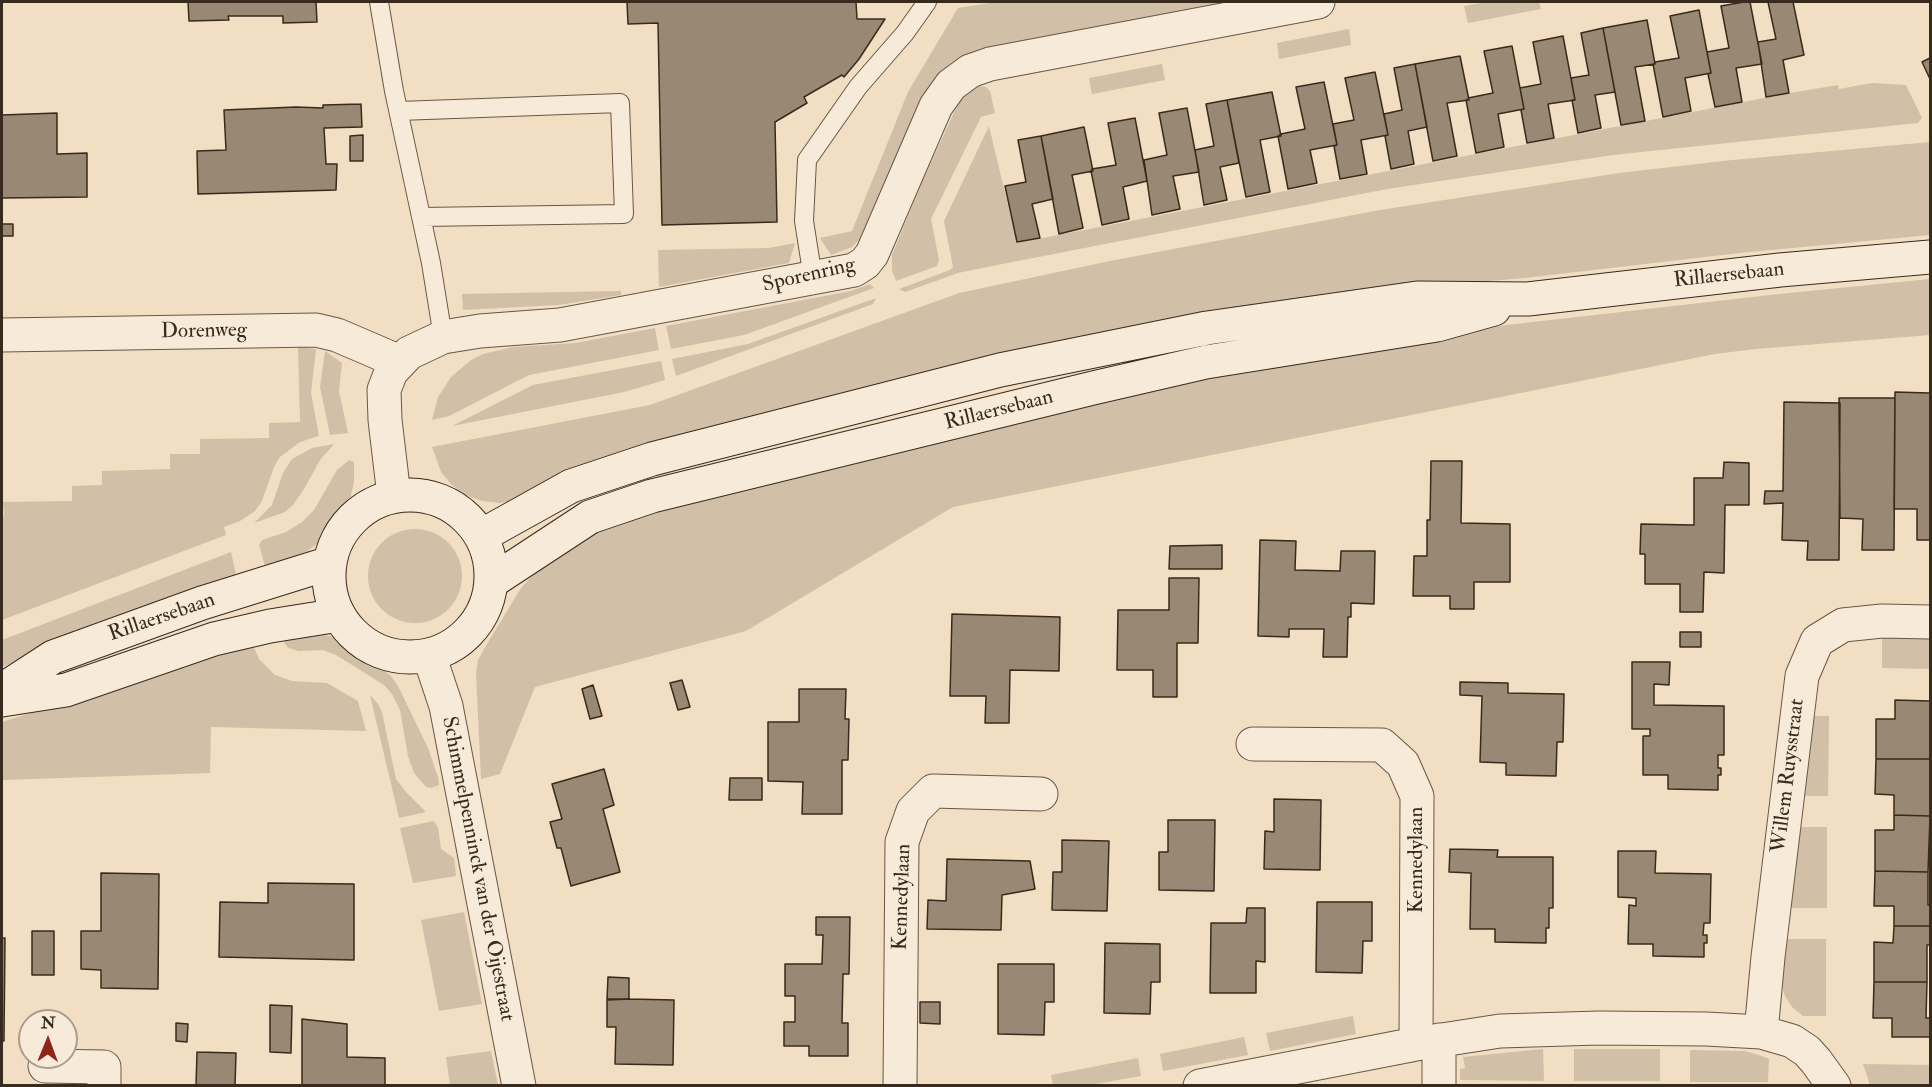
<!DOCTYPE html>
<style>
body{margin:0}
#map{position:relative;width:1932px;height:1087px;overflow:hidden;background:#f2dec3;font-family:"IM FELL Double Pica",serif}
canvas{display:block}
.frame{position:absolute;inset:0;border:3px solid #382a1d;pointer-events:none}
.north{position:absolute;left:18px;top:1009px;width:60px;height:60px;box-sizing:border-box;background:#f7ead8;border:2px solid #ab9d8d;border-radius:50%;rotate:1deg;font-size:16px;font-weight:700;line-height:24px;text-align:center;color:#382a1d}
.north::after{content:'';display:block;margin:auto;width:21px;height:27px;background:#8f2418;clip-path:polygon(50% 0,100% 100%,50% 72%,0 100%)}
</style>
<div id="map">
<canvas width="1932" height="1087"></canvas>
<div class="frame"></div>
<div class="north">N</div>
</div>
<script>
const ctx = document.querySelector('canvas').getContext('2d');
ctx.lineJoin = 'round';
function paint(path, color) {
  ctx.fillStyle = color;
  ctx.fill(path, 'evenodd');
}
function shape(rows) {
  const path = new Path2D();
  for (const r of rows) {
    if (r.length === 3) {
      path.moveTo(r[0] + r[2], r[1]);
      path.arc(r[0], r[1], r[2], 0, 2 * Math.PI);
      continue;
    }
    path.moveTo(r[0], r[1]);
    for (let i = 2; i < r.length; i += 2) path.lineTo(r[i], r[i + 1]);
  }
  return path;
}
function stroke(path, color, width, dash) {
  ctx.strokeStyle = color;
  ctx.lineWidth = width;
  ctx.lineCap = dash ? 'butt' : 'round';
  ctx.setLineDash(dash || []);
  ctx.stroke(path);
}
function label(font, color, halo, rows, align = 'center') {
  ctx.font = font + ' "IM FELL Double Pica",serif';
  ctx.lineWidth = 4.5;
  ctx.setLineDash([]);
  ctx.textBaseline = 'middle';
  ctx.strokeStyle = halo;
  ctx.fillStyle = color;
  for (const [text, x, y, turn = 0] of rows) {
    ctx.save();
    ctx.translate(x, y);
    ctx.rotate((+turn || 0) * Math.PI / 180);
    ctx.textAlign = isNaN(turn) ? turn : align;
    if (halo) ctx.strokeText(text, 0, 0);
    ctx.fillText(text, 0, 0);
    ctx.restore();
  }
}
const green = shape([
 [996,2,1231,2,984,48,954,61,937,75,923,95,862,237,852,247,831,255,820,238,852,231,908,92,958,8],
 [1487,2,1539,2,1541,9,1468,23,1464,6],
 [1349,29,1351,45,1279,59,1277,43],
 [1162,64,1165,80,1092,94,1089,78],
 [1872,83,1906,85,1922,118,1918,123,1613,155,1387,189,982,268,958,273,905,292,899,289,950,270,953,267,944,221,989,126,1017,243,1790,93,1838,85,1839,89],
 [978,86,986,87,990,91,995,113,981,117,931,219,939,260,937,266,896,281,892,270,892,255,922,182,958,104,965,95],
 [1930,142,1930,235,1740,253,1525,278,1443,285,1141,328,521,499,500,503,482,501,463,494,451,484,441,472,432,447,650,405,959,293,1110,261,1380,210,1619,173,1732,160],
 [795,243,789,263,659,287,658,250,769,248],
 [1930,279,1930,335,1756,349,1715,354,953,507,746,631,535,687,500,774,481,779,476,674,478,660,484,649,521,588,538,569,612,521,1129,390,1480,328,1779,294],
 [870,284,874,288,744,335,671,349,666,326,851,291],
 [619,291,621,291,621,295,559,305,463,310,462,294],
 [876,298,873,304,676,376,672,359,748,344],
 [655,328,659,350,529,375,449,416,432,420,438,397,451,377,471,360,483,354,513,347,575,343],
 [298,347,316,349,311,393,319,436,300,442,280,457,274,467,262,501,255,511,240,521,224,527,226,535,2,620,2,517,4,516,3,502,72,501,72,486,102,485,102,471,170,469,170,454,200,454,200,439,269,438,269,423,300,422],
 [325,351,342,363,339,391,348,433,330,435,320,387],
 [661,361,665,380,624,392,452,426,533,385],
 [334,444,320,460,304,489,293,505,285,512,254,523,272,505,283,473,292,459,312,448],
 [349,460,354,462,354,482,350,500,338,521,322,540,306,552,265,566,259,545,262,540,286,532,302,522,314,510,337,470],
 [415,576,47],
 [231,552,237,579,2,667,2,640],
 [316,633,334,637,352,648,390,675,398,686,428,748,438,777,439,785,431,788,426,787,414,773,408,756,400,710,392,694,384,685,336,655,323,650,299,651,288,648,285,644,283,638],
 [1882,636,1930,636,1930,669,1882,668],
 [253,645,259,659,275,675,292,681,327,683,358,701,366,731,211,727,210,773,2,780,2,722,53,706,162,666],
 [370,695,378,704,382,712,396,779,406,792,426,812,399,818],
 [1810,716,1829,716,1828,796,1801,796],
 [434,821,438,828,441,849,454,858,456,876,413,883,400,828],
 [1798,827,1827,827,1827,908,1788,908],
 [464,912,482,1004,439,1011,421,920],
 [1785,939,1826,939,1826,1016,1803,1016,1792,1007,1785,996,1781,984],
 [1353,1016,1356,1034,1270,1051,1266,1033],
 [1244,1037,1248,1055,1163,1071,1160,1054],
 [1543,1049,1544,1081,1460,1080,1460,1069,1465,1068,1463,1057],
 [1574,1049,1660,1049,1660,1081,1574,1081],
 [1690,1050,1745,1051,1762,1056,1769,1059,1768,1082,1690,1082],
 [491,1051,498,1085,450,1085,446,1057],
 [1138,1058,1141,1076,1090,1085,1053,1085,1051,1075],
 [1863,1064,1930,1065,1930,1085,1870,1085]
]);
const building = shape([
 [188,2,316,2,317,22,283,23,283,16,228,16,229,20,189,21,188,2],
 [627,2,856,2,857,19,885,19,859,59,844,77,842,75,804,97,807,103,775,122,777,222,662,225,658,23,628,24,627,2],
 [1744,2,1750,2,1762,64,1736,68,1742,102,1715,107,1708,74,1711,73,1707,52,1729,48,1721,6,1744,2],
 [1768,2,1793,2,1804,55,1783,60,1789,93,1766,97,1758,42,1776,39,1768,2],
 [1699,10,1711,73,1685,78,1691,111,1663,117,1653,64,1655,64,1655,62,1679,58,1670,16,1699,10],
 [1647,20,1655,64,1635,67,1645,121,1621,125,1603,28,1647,20],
 [1603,28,1615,92,1595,95,1601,128,1578,133,1572,100,1575,100,1571,78,1589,75,1581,33,1603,28],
 [1563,36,1575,100,1548,104,1554,138,1527,143,1521,110,1524,109,1520,88,1541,84,1533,42,1563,36],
 [1512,46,1524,109,1498,114,1504,147,1476,153,1466,100,1469,100,1468,98,1493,93,1484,51,1512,46],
 [1460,56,1469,100,1447,103,1457,156,1433,161,1415,64,1460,56],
 [1930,58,1930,79,1922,62,1930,58],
 [1415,64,1427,127,1408,131,1414,164,1391,169,1385,136,1388,135,1384,114,1402,110,1394,68,1415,64],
 [1375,72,1388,135,1361,140,1367,174,1340,179,1334,146,1337,145,1333,124,1354,120,1345,78,1375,72],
 [1324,82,1337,145,1310,150,1317,183,1288,189,1278,136,1281,134,1305,129,1296,87,1324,82],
 [1272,92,1281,136,1260,140,1270,192,1246,197,1227,100,1272,92],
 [1227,100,1239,163,1220,167,1227,200,1204,205,1195,150,1214,146,1206,104,1227,100],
 [361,104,362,127,324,128,326,164,337,164,336,190,198,194,197,151,226,150,224,110,296,107,323,108,323,105,361,104],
 [1187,108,1199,172,1173,176,1180,209,1152,215,1144,160,1167,155,1159,113,1187,108],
 [57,113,57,154,87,153,87,197,2,198,2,115,57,113],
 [1135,118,1147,181,1123,187,1129,219,1102,225,1091,171,1092,169,1116,165,1108,123,1135,118],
 [1084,127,1093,171,1072,175,1083,228,1059,234,1041,136,1084,127],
 [363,135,363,161,350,161,350,136,363,135],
 [1041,136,1053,199,1032,204,1040,238,1017,242,1005,186,1026,182,1018,140,1041,136],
 [2,224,13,224,13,236,2,236,2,224],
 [1895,392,1930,393,1930,540,1917,540,1917,509,1894,509,1895,392],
 [1839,398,1895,398,1894,550,1862,550,1863,519,1840,518,1839,398],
 [1784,402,1840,403,1839,560,1807,560,1808,541,1782,540,1783,503,1764,504,1765,491,1783,491,1784,402],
 [1431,461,1462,461,1461,523,1510,524,1510,582,1474,582,1474,609,1450,609,1450,596,1413,596,1414,556,1427,556,1427,520,1430,520,1431,461],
 [1724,462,1749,463,1749,505,1725,505,1724,573,1704,572,1703,612,1680,612,1680,584,1645,584,1645,554,1640,554,1641,524,1694,525,1694,478,1723,478,1724,462],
 [1260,540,1296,541,1295,570,1340,571,1341,551,1375,551,1374,604,1351,603,1351,617,1348,617,1347,657,1323,657,1324,629,1289,629,1289,637,1258,636,1260,540],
 [1222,545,1222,569,1169,569,1170,546,1222,545],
 [1169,578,1199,578,1198,643,1177,643,1177,697,1153,697,1153,670,1117,670,1118,610,1169,610,1169,578],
 [952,614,1060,617,1059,671,1010,670,1009,723,985,723,986,696,950,696,952,614],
 [1680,632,1701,632,1701,647,1680,647,1680,632],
 [1632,662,1670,662,1669,685,1654,684,1654,705,1724,706,1724,755,1718,755,1718,768,1721,768,1721,775,1718,775,1718,790,1668,789,1668,775,1643,775,1643,736,1650,736,1650,729,1632,729,1632,662],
 [682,680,690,707,678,710,670,683,682,680],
 [1460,682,1508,683,1508,693,1564,694,1563,742,1557,742,1556,776,1506,775,1506,763,1480,762,1482,696,1460,695,1460,682],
 [593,685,602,716,590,719,582,689,593,685],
 [799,689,846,689,845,719,849,719,848,760,842,760,842,814,802,814,803,782,768,781,768,722,799,722,799,689],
 [1895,700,1930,701,1930,759,1876,759,1876,719,1895,719,1895,700],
 [1876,759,1930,759,1930,816,1894,815,1894,795,1875,794,1876,759],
 [604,769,614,805,603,809,620,872,571,886,561,848,557,848,550,822,562,819,552,784,604,769],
 [730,778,762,778,762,800,729,800,730,778],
 [1274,799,1321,800,1320,870,1264,869,1265,831,1274,832,1274,799],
 [1894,815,1930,816,1928,872,1875,871,1875,830,1894,830,1894,815],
 [1168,820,1215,820,1214,891,1159,890,1159,852,1168,852,1168,820],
 [1062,840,1109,841,1107,911,1052,910,1053,872,1062,872,1062,840],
 [1450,849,1498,850,1497,857,1553,857,1553,908,1549,908,1549,928,1546,928,1546,943,1495,942,1495,929,1470,929,1471,873,1449,872,1450,849],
 [1618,851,1656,851,1655,873,1711,874,1710,923,1704,923,1703,935,1707,935,1707,943,1704,943,1704,957,1653,956,1653,944,1628,944,1629,905,1636,906,1636,898,1618,897,1618,851],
 [947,859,1030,861,1035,889,1002,895,1001,930,927,929,928,900,946,901,947,859],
 [1875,871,1928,872,1928,905,1930,905,1930,926,1894,926,1894,906,1874,906,1875,871],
 [101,873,159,874,158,989,101,988,101,970,81,969,81,931,101,931,101,873],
 [268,883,354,884,354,960,219,957,220,902,268,903,268,883],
 [1317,902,1372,902,1372,941,1363,941,1362,973,1316,972,1317,902],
 [1247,908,1265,908,1265,962,1256,961,1256,993,1210,993,1211,923,1246,923,1247,908],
 [816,917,850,917,849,974,843,974,842,1023,848,1023,848,1056,809,1056,809,1046,784,1046,784,1022,795,1022,795,996,785,996,785,964,822,964,823,935,816,935,816,917],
 [1894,926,1930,926,1930,945,1927,945,1927,982,1874,982,1874,942,1893,943,1894,926],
 [32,931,54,931,54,975,32,975,32,931],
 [2,938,5,938,4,1041,2,1041,2,938],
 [1105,943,1160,944,1160,982,1151,982,1150,1014,1104,1013,1105,943],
 [998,964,1054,964,1054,1002,1045,1002,1044,1035,998,1034,998,964],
 [608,977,629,978,629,999,607,999,608,977],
 [1874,982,1927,982,1926,1018,1930,1018,1930,1037,1892,1037,1892,1018,1873,1018,1874,982],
 [630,999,674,1000,673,1065,615,1064,616,1027,607,1027,607,1000,630,999],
 [920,1002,940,1002,940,1024,920,1023,920,1002],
 [270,1005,292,1006,291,1053,270,1052,270,1005],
 [302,1019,347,1024,347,1057,385,1058,385,1086,302,1086,302,1019],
 [176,1023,188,1024,187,1042,176,1041,176,1023],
 [197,1052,236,1053,235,1086,196,1086,197,1052]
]);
const lane = shape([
 [379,2,394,91,431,263,443,337],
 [399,111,620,103,624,214,421,217],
 [813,278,804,221,807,160,858,87,905,33,927,2]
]);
const street = shape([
 [2,335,316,330,337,335,400,362],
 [394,496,385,420,384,390,391,372,409,353,443,337,480,331,560,325,854,270,865,263,872,254,936,106,951,85,970,71,990,64,1318,2],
 [429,655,446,706,519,1086],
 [1253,744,1382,745,1403,764,1417,796,1416,1044],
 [1761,1032,1768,957,1802,676,1817,641,1843,625,1882,621,1930,622],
 [45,1066,104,1067,104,1086],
 [900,1086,902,842,913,811,933,791,1041,794],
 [1200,1086,1416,1044,1500,1031,1599,1028,1706,1029,1761,1032,1792,1041,1807,1051,1816,1061,1834,1086],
 [1439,1086,1439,1040]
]);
const secondary = shape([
 [410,576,81],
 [481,536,571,486,652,459,1000,370,1207,328,1417,298,1528,299,1780,270,1930,257],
 [491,582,590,517,652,496,1093,388,1206,362,1437,325,1494,309],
 [2,690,53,657,202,603,330,563],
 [2,700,66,690,214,639,270,626,339,615]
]);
const streetNames = [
 ["Sporenring",809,276,-13],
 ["Rillaersebaan",1729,276,-6],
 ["Dorenweg",204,332,-1],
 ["Rillaersebaan",999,411,-14],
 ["Rillaersebaan",162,618,-19],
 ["Willem Ruysstraat",1789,776,-83],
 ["Kennedylaan",1417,860,-90],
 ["Schimmelpenninck van der Oijestraat",477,869,79],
 ["Kennedylaan",903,897,-88]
];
paint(green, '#d2bfa7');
paint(building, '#998873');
stroke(building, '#382a1d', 1.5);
stroke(lane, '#665746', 20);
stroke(street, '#665746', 35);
stroke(secondary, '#382a1d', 35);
stroke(lane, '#f7ead8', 18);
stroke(street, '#f7ead8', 33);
stroke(secondary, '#f7ead8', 33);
label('21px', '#382a1d', '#f7ead8', streetNames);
</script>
